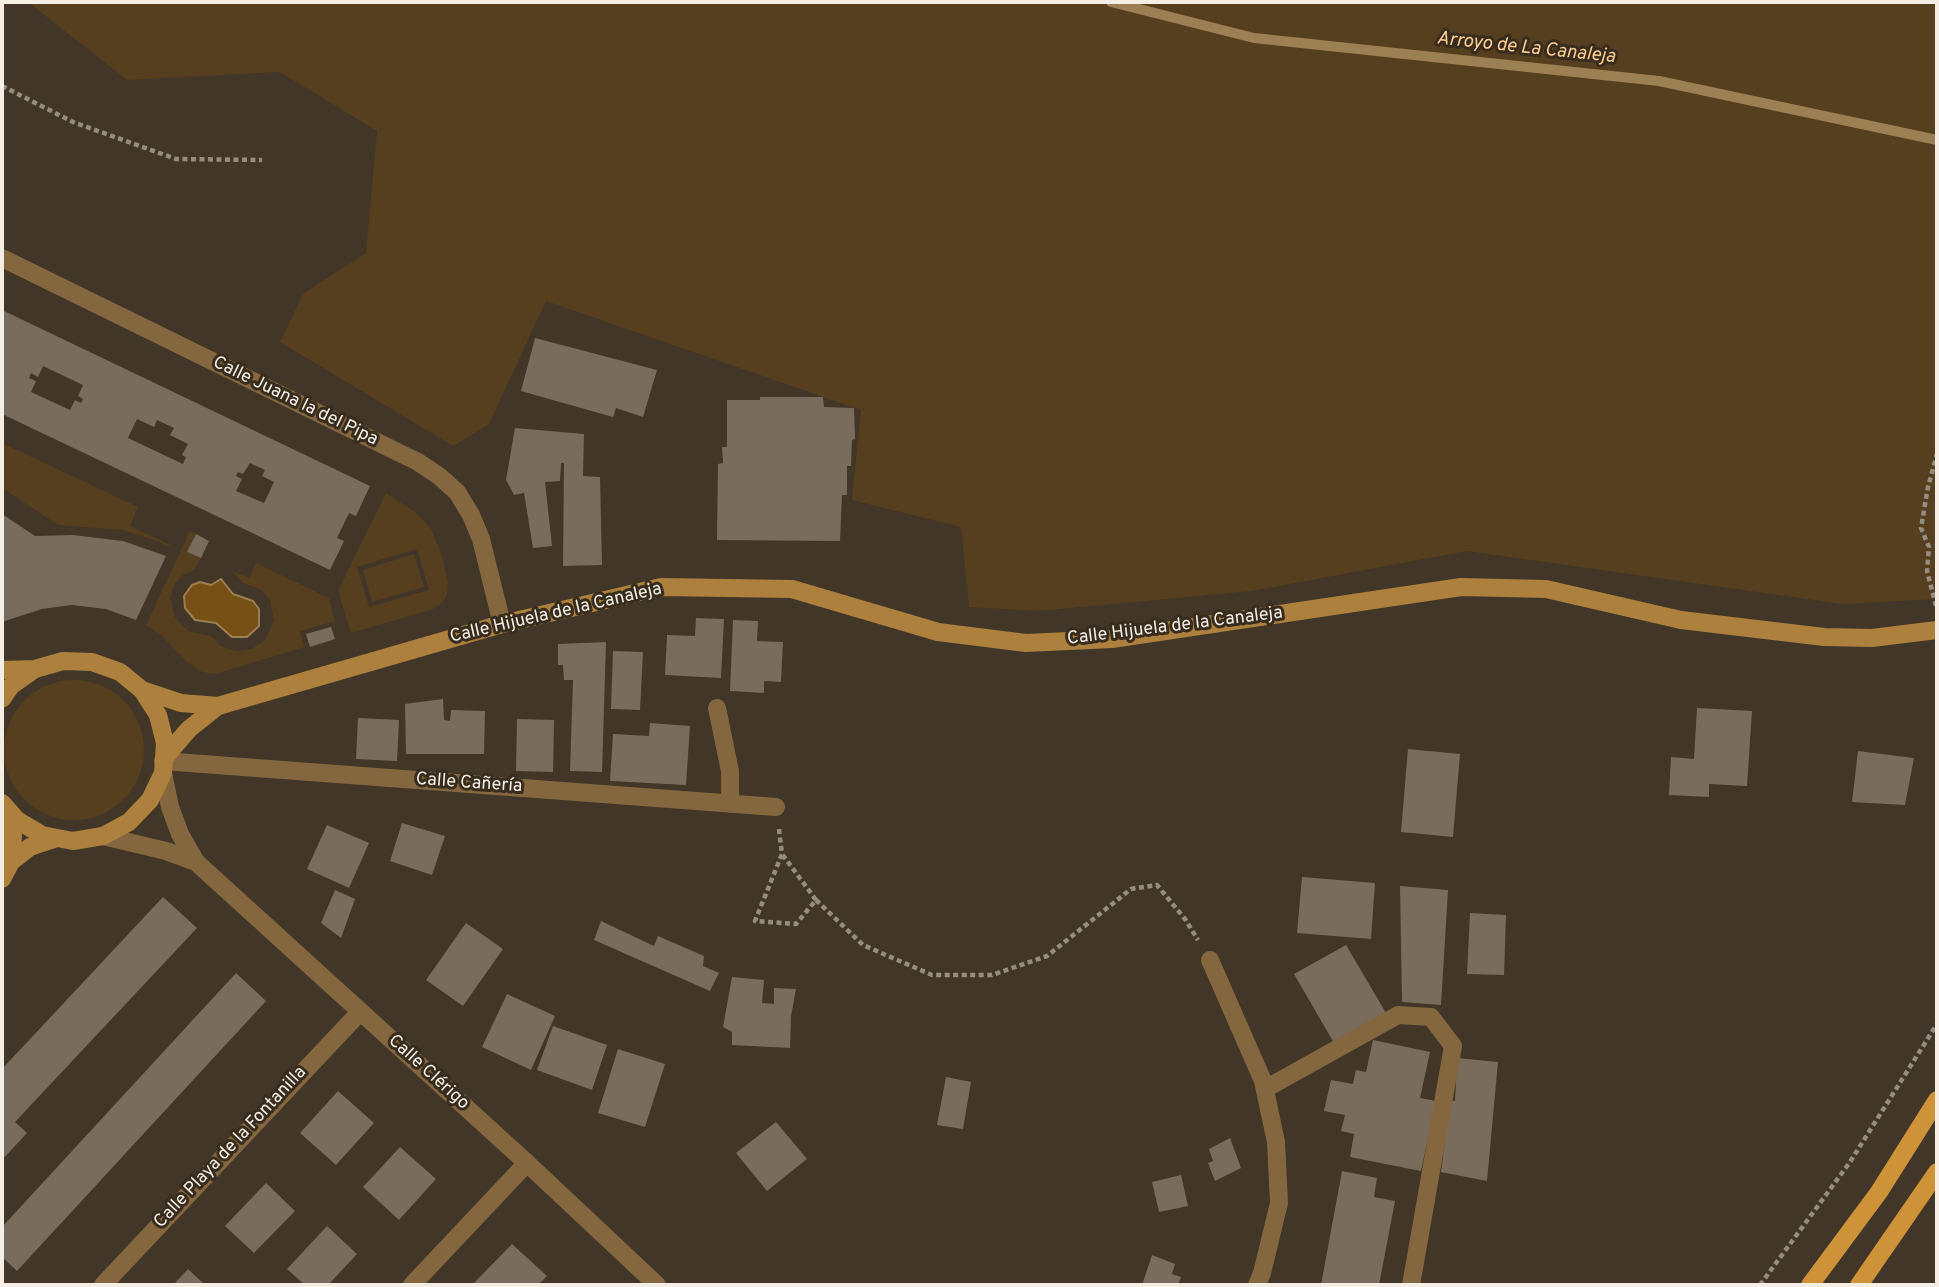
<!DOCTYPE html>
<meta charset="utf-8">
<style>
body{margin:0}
#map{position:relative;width:1939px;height:1287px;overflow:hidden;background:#413627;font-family:Overpass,sans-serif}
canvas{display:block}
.frame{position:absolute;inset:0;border:4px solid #f5eee4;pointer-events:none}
</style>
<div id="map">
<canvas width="1939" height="1287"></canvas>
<div class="frame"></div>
</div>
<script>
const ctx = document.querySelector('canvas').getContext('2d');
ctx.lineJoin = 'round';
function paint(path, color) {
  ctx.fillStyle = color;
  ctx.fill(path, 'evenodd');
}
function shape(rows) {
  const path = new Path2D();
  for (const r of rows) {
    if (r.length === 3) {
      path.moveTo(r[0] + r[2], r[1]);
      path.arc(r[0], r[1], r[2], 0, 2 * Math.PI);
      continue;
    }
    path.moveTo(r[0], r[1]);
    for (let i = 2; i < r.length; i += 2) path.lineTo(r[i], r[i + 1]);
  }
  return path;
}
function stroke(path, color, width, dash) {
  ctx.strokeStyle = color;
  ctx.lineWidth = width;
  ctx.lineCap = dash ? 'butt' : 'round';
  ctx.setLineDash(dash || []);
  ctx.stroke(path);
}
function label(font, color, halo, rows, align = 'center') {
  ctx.font = font + ' Overpass,sans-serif';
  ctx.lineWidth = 6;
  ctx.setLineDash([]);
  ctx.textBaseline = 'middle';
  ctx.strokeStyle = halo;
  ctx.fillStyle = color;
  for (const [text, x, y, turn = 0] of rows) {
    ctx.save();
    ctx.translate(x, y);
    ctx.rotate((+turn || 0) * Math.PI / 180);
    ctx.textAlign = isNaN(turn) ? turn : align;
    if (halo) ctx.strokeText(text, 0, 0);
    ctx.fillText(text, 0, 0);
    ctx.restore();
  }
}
const green = shape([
 [28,2,1937,2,1937,599,1842,604,1467,551,1252,591,1038,611,969,607,961,527,852,500,861,410,546,301,489,424,453,446,280,342,303,294,366,253,377,131,280,72,127,80],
 [2,443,138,507,130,526,172,546,171,547,157,541,123,530,58,525,2,488],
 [386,493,415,512,431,529,441,553,448,582,447,595,442,603,433,609,351,633,338,591],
 [417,549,429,590,369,607,357,567],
 [190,531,196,534,187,552,201,558,195,569,183,575,175,583,170,598,175,618,188,631,211,636,221,646,236,651,252,649,266,639,274,620,270,600,261,590,242,582,232,571,249,578,256,563,329,598,335,621,300,631,304,647,222,672,211,674,200,671,187,662,162,636,146,625],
 [414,554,424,587,372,602,363,570],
 [74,750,70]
]);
const water = shape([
 [221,579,233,594,253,601,259,609,259,626,247,637,232,637,216,623,195,620,185,608,184,596,192,585,200,582,211,585,221,579]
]);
const stream = shape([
 [1111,2,1254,38,1659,81,1937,140]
]);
const building = shape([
 [2,310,370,486,356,516,349,513,337,538,344,541,330,570,2,414],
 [43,366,83,385,78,396,83,399,81,403,75,400,70,410,31,392,36,381,29,378,31,373,38,377],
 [137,419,154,427,157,420,174,428,170,435,188,444,182,455,186,457,183,464,128,438],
 [250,463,265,470,262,476,274,482,264,503,236,491,242,479,236,476,238,472,243,474],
 [535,338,657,370,643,417,616,408,613,417,521,391],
 [760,397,823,397,824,407,854,408,855,439,852,440,851,466,847,466,847,495,842,495,840,541,717,540,718,464,723,463,722,447,727,447,727,400,760,400],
 [515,428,584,434,583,476,600,477,602,565,563,566,564,463,561,463,560,481,545,482,552,546,533,548,524,493,514,495,506,480],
 [2,514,35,536,73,535,123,541,166,556,136,620,106,609,72,605,42,609,2,622],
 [196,534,209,541,201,558,187,552],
 [696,618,724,619,721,678,665,675,667,635,695,636],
 [733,620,758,621,757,641,783,642,781,682,764,681,764,693,730,691],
 [331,627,335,639,310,647,306,634],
 [606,642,602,772,570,771,573,680,564,680,563,665,558,665,558,644],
 [613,651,643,652,640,710,611,709],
 [443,699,444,720,450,721,451,710,485,711,484,754,406,754,405,704],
 [1697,708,1752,711,1747,786,1709,784,1709,797,1669,795,1671,757,1694,759],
 [358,718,399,720,397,761,356,759],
 [517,719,554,720,553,772,516,771],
 [650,723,690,726,686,785,610,781,613,734,649,736],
 [1408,749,1460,754,1453,837,1401,832],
 [1858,751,1914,758,1905,805,1852,802],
 [402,823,445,836,432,875,390,861],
 [327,825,369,843,349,888,307,869],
 [1302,877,1375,883,1371,939,1297,933],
 [1400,886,1448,890,1441,1005,1402,1002],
 [335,890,355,899,341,938,321,923],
 [163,897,197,928,15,1122,27,1133,2,1160,2,1069],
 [1470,913,1506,915,1504,975,1467,974],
 [601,921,654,946,658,936,704,956,703,966,719,973,710,991,594,940],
 [466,923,503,949,463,1006,426,980],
 [1346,945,1386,1013,1334,1043,1294,974],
 [236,973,266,1001,17,1271,2,1257,2,1227],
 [732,977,764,980,762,1003,774,1004,774,988,796,989,791,1016,790,1048,732,1045,732,1032,723,1027],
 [507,994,555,1016,531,1070,482,1047],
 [553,1026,607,1045,592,1090,537,1070],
 [1373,1040,1430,1052,1420,1098,1436,1101,1421,1171,1350,1157,1354,1134,1341,1131,1345,1115,1324,1111,1331,1080,1353,1084,1356,1070,1366,1072],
 [618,1049,665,1064,645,1127,598,1113],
 [1457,1058,1498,1062,1487,1181,1441,1172,1450,1101,1455,1101],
 [946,1077,971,1082,963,1129,937,1125],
 [338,1091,374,1123,336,1165,300,1133],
 [776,1122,807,1159,767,1191,736,1153],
 [1230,1138,1241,1168,1215,1181,1208,1163,1213,1161,1209,1149],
 [400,1147,436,1179,399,1220,363,1187],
 [1342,1171,1377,1178,1374,1197,1395,1201,1379,1285,1321,1285],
 [1181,1175,1188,1206,1159,1212,1152,1182],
 [266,1183,295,1211,254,1253,225,1226],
 [327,1226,357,1254,328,1285,305,1285,287,1269],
 [512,1244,547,1276,538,1285,475,1285,473,1284],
 [1152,1255,1175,1264,1172,1274,1181,1277,1178,1285,1142,1285],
 [188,1269,205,1285,173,1285]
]);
const path = shape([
 [2,86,73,122,176,159,262,160],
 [1936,606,1927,571,1929,547,1921,528,1928,487,1937,454],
 [779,829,782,854,755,921,796,924,816,900,782,854],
 [816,900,863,945,932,975,992,975,1047,956,1131,889,1157,885,1185,919,1198,940],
 [1760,1285,1850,1162,1937,1024]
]);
const street = shape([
 [2,258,418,462,439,476,457,492,471,515,481,539,502,624],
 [717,708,730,771,730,804],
 [163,761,776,807],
 [163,773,170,807,180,834,196,862,527,1163,657,1285],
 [103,836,166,851,196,862],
 [1210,960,1263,1081,1276,1142,1279,1203,1262,1273,1257,1285],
 [1265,1089,1398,1015,1431,1017,1453,1046,1411,1285],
 [103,1285,360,1012],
 [412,1285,527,1163]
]);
const secondary = shape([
 [2,670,35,669,63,661,92,662,120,672,142,690,158,715,165,743,163,773,150,800,129,822,103,836,73,841,42,835,17,820,2,803],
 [142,690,181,703,218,706],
 [2,699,11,686,35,669],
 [164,758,189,729,218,706,502,624,661,587,792,589,938,632,1026,643,1112,639,1461,587,1546,589,1681,620,1824,637,1872,638,1937,630],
 [7,811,13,836,11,862],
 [2,879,11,862,30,847,57,838]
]);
const primary = shape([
 [1810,1285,1879,1192,1937,1100],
 [1859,1285,1937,1172]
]);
const streetNames = [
 ["Calle Juana la del Pipa",295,402,26],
 ["Calle Hijuela de la Canaleja",556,614,-13],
 ["Calle Hijuela de la Canaleja",1175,627,-7],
 ["Calle Cañería",469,784,4],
 ["Calle Clérigo",428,1073,42],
 ["Calle Playa de la Fontanilla",231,1148,-47]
];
const waterNames = [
 ["Arroyo de La Canaleja",1526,49,6]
];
paint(green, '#563f1e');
paint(water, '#765014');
stroke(water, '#9c7f52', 2);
stroke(stream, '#9c7f52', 10);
paint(building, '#796c5c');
stroke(path, '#968d81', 4.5, [5, 3.5]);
stroke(street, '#84673f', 18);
stroke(secondary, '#ae803d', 18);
stroke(primary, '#ce9238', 18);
label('18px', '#f5eee4', '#372c1d', streetNames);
label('italic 19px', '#fccd8f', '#372c1d', waterNames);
</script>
